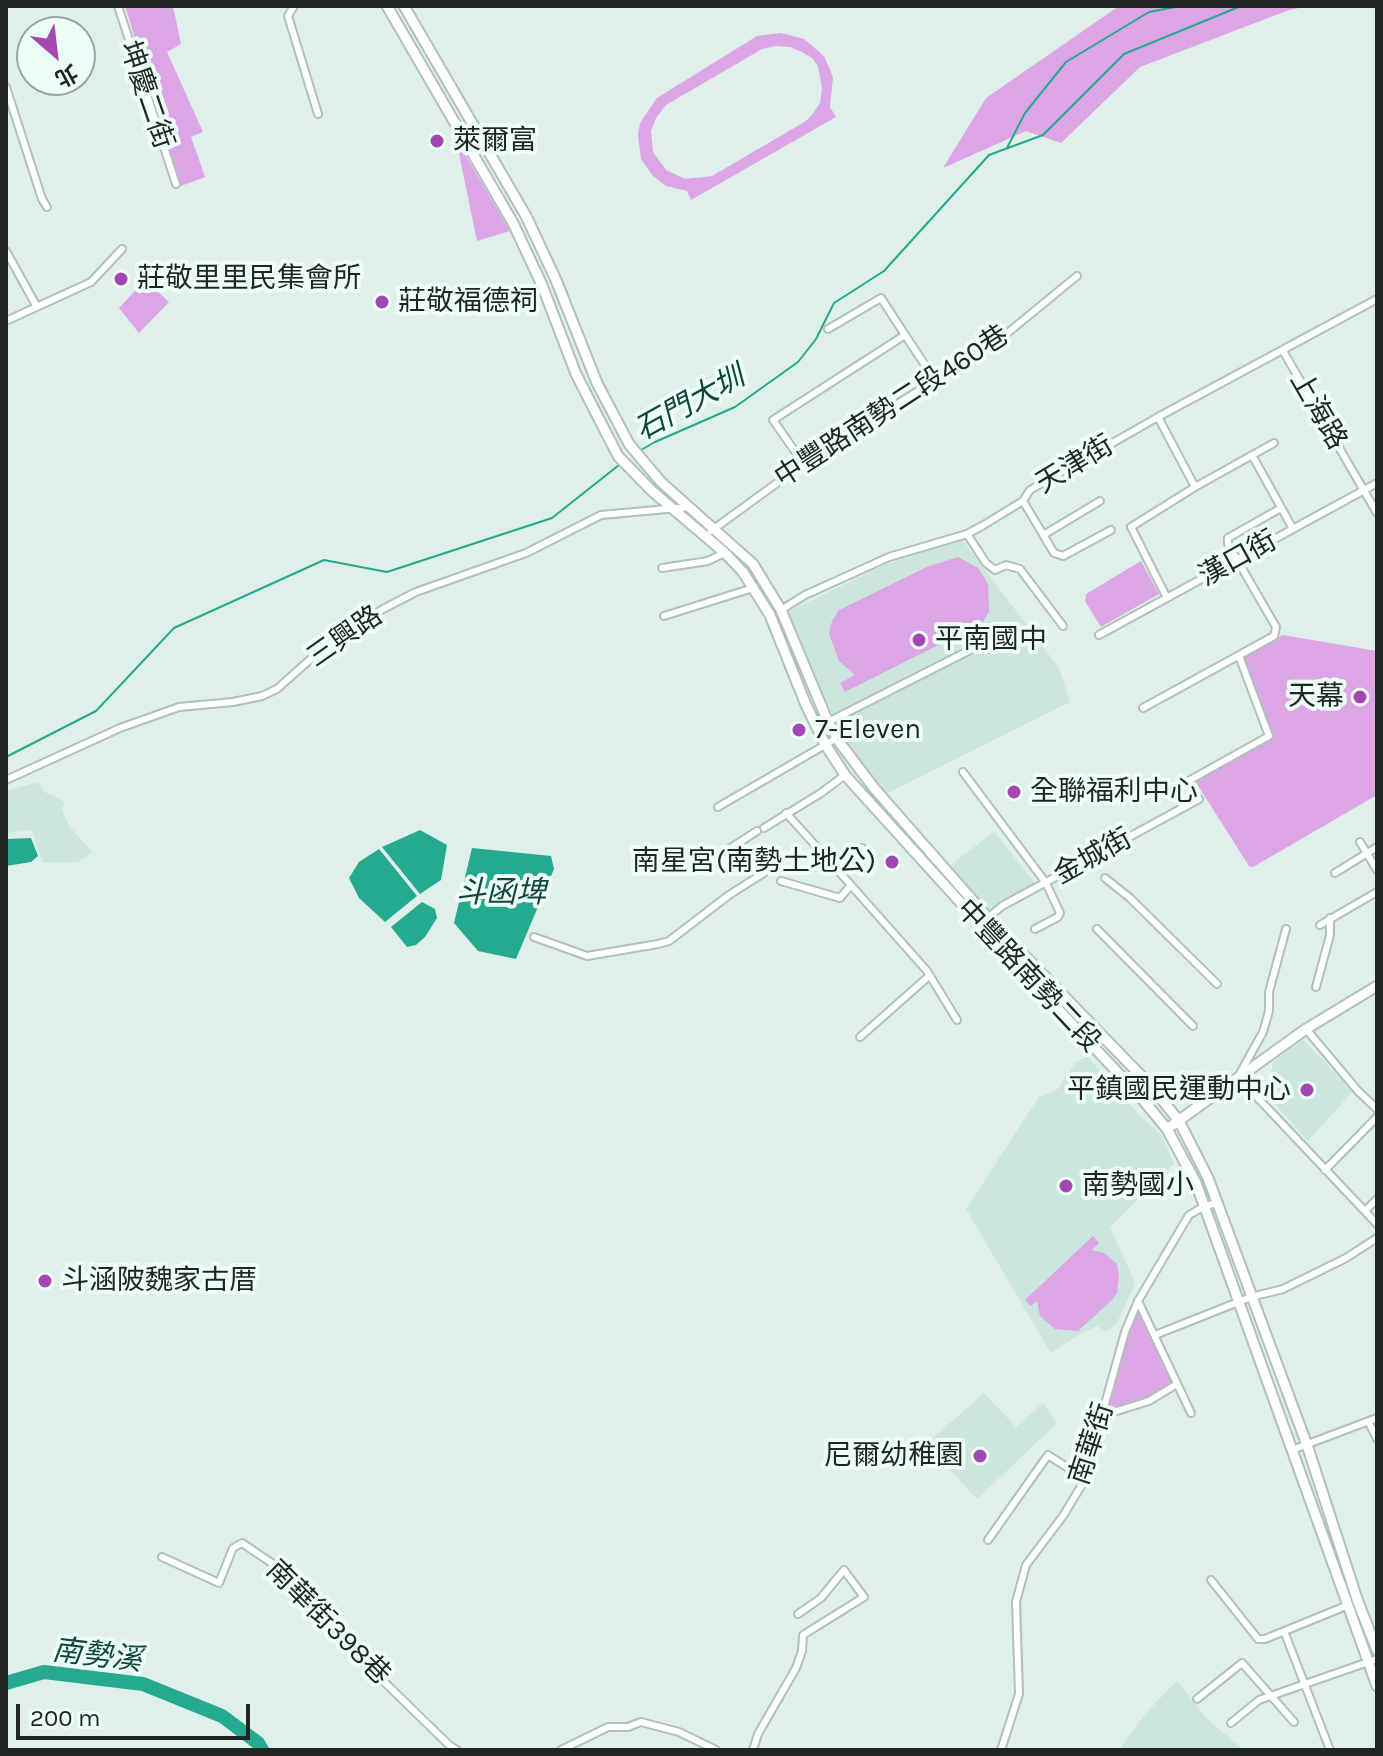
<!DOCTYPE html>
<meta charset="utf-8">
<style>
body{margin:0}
#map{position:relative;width:1383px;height:1756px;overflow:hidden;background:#dfefea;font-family:Karla,"Noto Sans TC",sans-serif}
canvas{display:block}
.frame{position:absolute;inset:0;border:8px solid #1f2523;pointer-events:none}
.north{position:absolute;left:16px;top:16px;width:80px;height:80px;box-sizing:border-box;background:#ecfdf7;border:2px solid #9aa7a2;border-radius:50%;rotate:152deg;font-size:22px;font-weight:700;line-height:32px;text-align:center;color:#1f2523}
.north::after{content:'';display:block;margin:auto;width:28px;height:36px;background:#a348b3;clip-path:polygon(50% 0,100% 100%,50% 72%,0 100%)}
.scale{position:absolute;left:16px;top:1704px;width:234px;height:36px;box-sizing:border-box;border:4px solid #1f2523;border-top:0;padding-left:10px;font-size:24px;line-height:28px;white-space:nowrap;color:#1f2523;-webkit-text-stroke:6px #ecfdf7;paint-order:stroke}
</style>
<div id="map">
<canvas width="1383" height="1756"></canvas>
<div class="frame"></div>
<div class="north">北</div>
<div class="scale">200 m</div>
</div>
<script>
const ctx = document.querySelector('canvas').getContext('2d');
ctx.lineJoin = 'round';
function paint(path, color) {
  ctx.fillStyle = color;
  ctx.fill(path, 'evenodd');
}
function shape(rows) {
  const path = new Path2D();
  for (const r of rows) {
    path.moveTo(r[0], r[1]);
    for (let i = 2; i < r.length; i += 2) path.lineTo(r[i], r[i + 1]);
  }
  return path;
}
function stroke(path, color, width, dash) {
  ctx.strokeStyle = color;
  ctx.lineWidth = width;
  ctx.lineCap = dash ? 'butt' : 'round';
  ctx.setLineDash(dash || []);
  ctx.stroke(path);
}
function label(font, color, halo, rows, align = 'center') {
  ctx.font = font + ' Karla,"Noto Sans TC",sans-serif';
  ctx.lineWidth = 8;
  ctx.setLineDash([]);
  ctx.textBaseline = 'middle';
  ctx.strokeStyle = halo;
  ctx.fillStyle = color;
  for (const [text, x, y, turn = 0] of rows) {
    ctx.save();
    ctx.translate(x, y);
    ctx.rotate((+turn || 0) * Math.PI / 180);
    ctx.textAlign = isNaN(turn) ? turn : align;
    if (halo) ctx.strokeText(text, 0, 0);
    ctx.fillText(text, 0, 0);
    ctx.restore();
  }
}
const built = shape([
 [961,538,1059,668,1070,702,886,794,844,741,788,612,882,566],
 [39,782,44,792,59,798,64,803,62,811,70,827,92,852,78,862,43,863,32,830,6,833,6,791],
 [994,832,1035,883,989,913,948,867],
 [1303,1040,1353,1091,1308,1141,1267,1095,1273,1062],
 [1087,1056,1142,1118,1161,1134,1174,1164,1110,1227,1135,1283,1117,1323,1106,1332,1097,1326,1078,1335,1051,1353,966,1209,1039,1097,1058,1089,1075,1063],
 [984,1393,1016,1427,1043,1403,1057,1423,977,1499,926,1444],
 [1177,1681,1208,1720,1244,1750,1119,1750,1145,1714]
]);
const green = shape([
 [125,6,173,6,181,44,167,52,203,132,191,137,205,177,181,186],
 [1119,6,1309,6,1289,10,1140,67,1061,143,1026,131,943,168,986,98],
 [781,33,804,39,824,56,833,77,830,107,836,117,691,200,687,191,666,186,653,176,641,159,638,135,640,123,657,98,757,36],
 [776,46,790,47,802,52,812,58,818,66,822,88,820,103,812,115,806,121,712,176,685,179,666,170,653,152,651,131,656,118,666,105,762,49],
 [456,139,510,231,477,241],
 [145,280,169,302,139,333,119,308],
 [958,557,978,568,988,584,989,612,982,623,845,692,840,683,855,675,839,661,829,634,832,621,839,610,927,567],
 [1141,561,1159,594,1101,627,1085,601,1086,594],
 [1283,635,1377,651,1377,795,1253,867,1249,866,1195,781,1273,738,1244,657],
 [1093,1236,1099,1243,1092,1250,1104,1253,1117,1264,1119,1276,1117,1293,1112,1300,1078,1331,1055,1329,1040,1316,1037,1301,1031,1306,1025,1300],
 [1138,1301,1177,1384,1104,1415]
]);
const water = shape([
 [420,830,447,845,441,880,420,894,382,847],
 [31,838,38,856,31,862,6,866,6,839],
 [472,848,551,856,554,869,516,959,478,951,454,923],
 [379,849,417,896,385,922,359,898,349,878,359,862],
 [422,902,435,909,437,918,425,937,416,945,407,947,391,927]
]);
const stream = shape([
 [1007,148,1025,113,1066,62,1149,12,1181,6],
 [641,450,655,442,735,407,798,362,816,339,834,303,884,271,989,155,1043,135,1124,54,1241,6],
 [6,757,96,711,174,628,324,560,387,572,552,518,619,465]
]);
const river = shape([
 [6,1683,44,1672,143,1684,222,1716,258,1743,262,1750]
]);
const street = shape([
 [118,6,176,184],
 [294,6,288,16,318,114],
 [6,87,42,199,47,207],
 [6,251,37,307],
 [6,321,91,282,122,249],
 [828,329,881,298,905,335],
 [1283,351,1377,513],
 [1158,417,1195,487],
 [1252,455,1293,529],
 [803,463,773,420,905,335,935,380],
 [1023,501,1054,553,1063,556,1111,530],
 [711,531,810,459,999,340,1077,276],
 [967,534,986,563,995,570,1006,565,1020,569,1063,626],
 [1045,534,1100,501],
 [662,568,708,561,724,553],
 [1167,598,1131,527,1195,487,1274,443],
 [781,610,805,595,889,557,967,534,982,526,1023,501,1030,490,1158,417,1377,299],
 [664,616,753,588],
 [1099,635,1377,483],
 [1143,708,1274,636,1276,627,1228,544,1228,538,1281,508],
 [828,722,982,644,989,649],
 [963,772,1046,883,1060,913,1058,917,1035,929],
 [6,780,120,728,179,707,233,702,262,696,277,689,324,647,383,609,416,592,526,553,601,515,689,507],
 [1190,780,1269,736,1239,656],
 [718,807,837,738],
 [786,813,834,866,842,865,862,848],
 [764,828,821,793,845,775],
 [1360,842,1377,870],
 [703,866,757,831],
 [834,866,927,971,957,1020],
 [1335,873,1377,847],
 [1105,878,1130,898,1217,984],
 [781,881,840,898,851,885],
 [988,918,1002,906,1199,799],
 [1320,925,1377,892],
 [1097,929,1193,1026],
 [1286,929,1269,992,1269,1011,1263,1032,1238,1077,1377,1224],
 [534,937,587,956,658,944,669,941,729,895,770,869],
 [1316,987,1330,935,1330,918],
 [1306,1029,1358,1091,1377,1109],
 [860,1037,929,976],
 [1325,1170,1377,1117],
 [1366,1210,1377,1199],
 [1138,1301,1191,1413],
 [1155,1335,1251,1297,1283,1289,1346,1258,1377,1238],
 [1104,1415,1149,1401,1177,1384],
 [1369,1423,1377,1439],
 [1292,1450,1377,1418],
 [988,1540,1048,1455,1085,1479],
 [162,1557,219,1583,233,1548,242,1543,285,1572,334,1633,449,1745,457,1750],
 [1211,1580,1258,1639,1265,1639,1346,1606],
 [1284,1631,1330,1750],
 [1197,1699,1242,1663,1294,1722],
 [1231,1723,1259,1700,1377,1659],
 [561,1750,608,1727,628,1727,641,1722,679,1732,716,1750],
 [753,1750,758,1734,796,1668,802,1651,803,1635,864,1597,844,1570,821,1598,798,1614],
 [1001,1750,1019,1694,1016,1602,1026,1565,1063,1516,1083,1483,1125,1332,1138,1301,1189,1215,1205,1206,1217,1203]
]);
const secondary = shape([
 [387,6,513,223,542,285,576,374,618,456,652,491,725,553,743,572,770,615,806,705,825,744,845,775,1037,987,1139,1095,1167,1129,1196,1183,1377,1686],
 [404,6,526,216,556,280,597,383,629,444,661,482,753,564,781,610,828,722,840,743,874,788,988,918,1151,1086,1179,1121,1208,1178,1307,1445,1358,1602,1377,1650],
 [1167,1129,1306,1029,1377,986]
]);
const markers = [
 [437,141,8,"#a348b3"],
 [121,279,8,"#a348b3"],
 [382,302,8,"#a348b3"],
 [919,640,8,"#a348b3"],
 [1360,697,8,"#a348b3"],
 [799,730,8,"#a348b3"],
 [1014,792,8,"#a348b3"],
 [892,862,8,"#a348b3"],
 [1307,1090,8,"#a348b3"],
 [1066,1186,8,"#a348b3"],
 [45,1281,8,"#a348b3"],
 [980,1456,8,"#a348b3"]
];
const streetNames = [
 ["坤慶二街",146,95,71],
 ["中豐路南勢二段460巷",892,407,-33],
 ["上海路",1318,411,60],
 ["天津街",1075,465,-31],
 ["漢口街",1238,559,-29],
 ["三興路",345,637,-35],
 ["金城街",1093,857,-29],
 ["中豐路南勢二段",1028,976,47],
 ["南華街",1092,1444,-72],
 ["南華街398巷",328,1623,45]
];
const poiNames = [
 ["萊爾富",453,141],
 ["莊敬里里民集會所",137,279],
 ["莊敬福德祠",398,302],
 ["平南國中",935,640],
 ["天幕",1344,697,"right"],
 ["7-Eleven",815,730],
 ["全聯福利中心",1030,792],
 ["南星宮(南勢土地公)",876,862,"right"],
 ["平鎮國民運動中心",1291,1090,"right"],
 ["南勢國小",1082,1186],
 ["斗涵陂魏家古厝",61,1281],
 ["尼爾幼稚園",964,1456,"right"]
];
const waterNames = [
 ["石門大圳",690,404,-29],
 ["斗函埤",501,893],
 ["南勢溪",97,1656,7]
];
paint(built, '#cce5dd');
paint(green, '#dca5e5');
paint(water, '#26aa8f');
stroke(stream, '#26aa8f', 2);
stroke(river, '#26aa8f', 14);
stroke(street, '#b0c0bb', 10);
stroke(secondary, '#b0c0bb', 13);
stroke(street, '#fff', 6);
stroke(secondary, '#fff', 9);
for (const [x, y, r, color] of markers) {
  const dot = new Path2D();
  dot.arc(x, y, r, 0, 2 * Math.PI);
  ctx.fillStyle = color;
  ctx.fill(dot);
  stroke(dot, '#ecfdf7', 3);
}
label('28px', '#1f2523', '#ecfdf7', streetNames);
label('28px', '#1f2523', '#ecfdf7', poiNames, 'left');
label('italic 30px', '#11463a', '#ecfdf7', waterNames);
</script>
